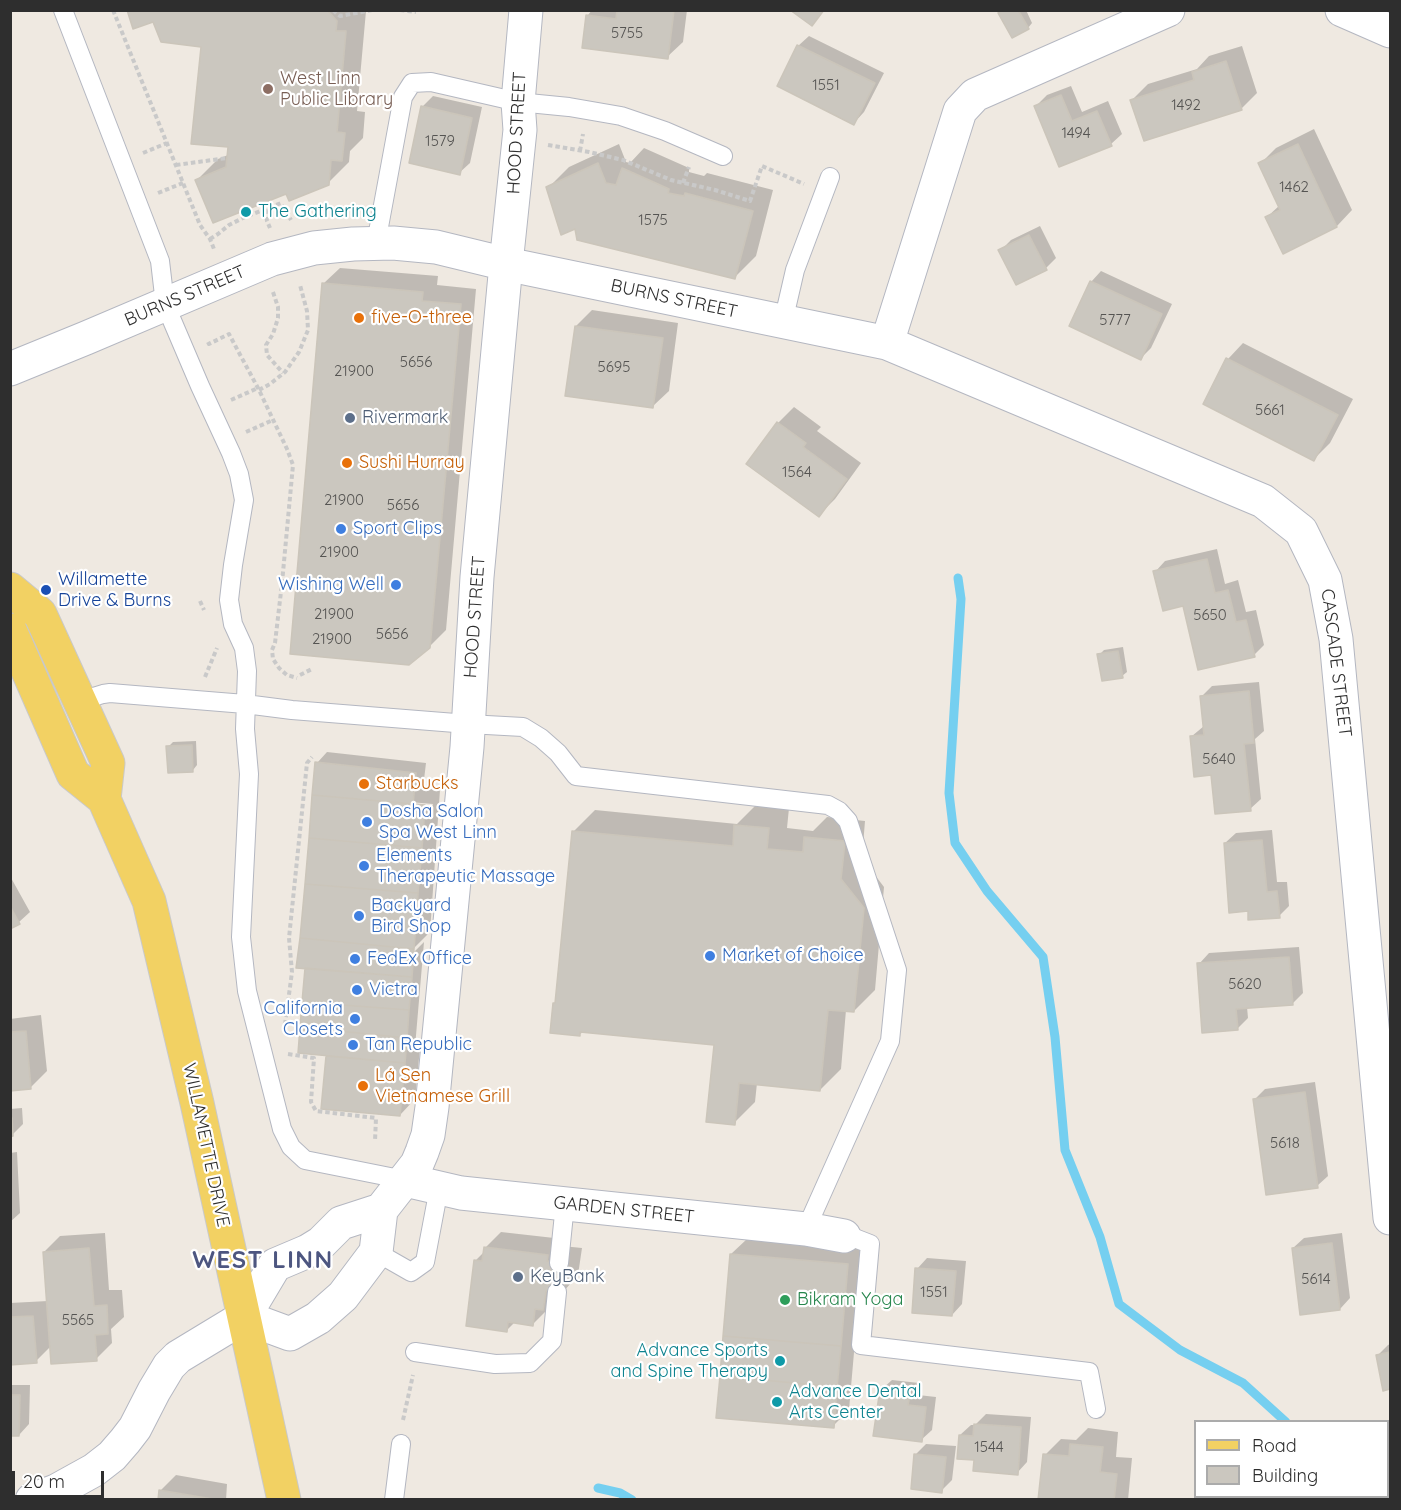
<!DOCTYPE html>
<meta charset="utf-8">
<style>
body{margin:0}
#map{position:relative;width:1401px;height:1510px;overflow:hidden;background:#efe9e1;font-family:Quicksand,sans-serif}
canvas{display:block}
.frame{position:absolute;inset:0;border:12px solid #2e2e2e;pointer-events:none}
.legend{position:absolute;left:1194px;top:1420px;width:195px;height:78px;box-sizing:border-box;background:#fff;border:2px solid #ababab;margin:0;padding:8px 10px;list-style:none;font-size:18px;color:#2e2e2e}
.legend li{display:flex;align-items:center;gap:12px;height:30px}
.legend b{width:30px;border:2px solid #ababab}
.scale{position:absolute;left:12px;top:1471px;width:92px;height:27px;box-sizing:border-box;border:3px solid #2e2e2e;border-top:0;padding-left:8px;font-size:18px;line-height:21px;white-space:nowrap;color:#2e2e2e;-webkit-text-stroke:4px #fff;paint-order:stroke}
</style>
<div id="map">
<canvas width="1401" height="1510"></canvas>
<div class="frame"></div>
<ul class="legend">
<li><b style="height:8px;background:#f2d163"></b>Road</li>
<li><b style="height:16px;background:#cbc7bf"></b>Building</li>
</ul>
<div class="scale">20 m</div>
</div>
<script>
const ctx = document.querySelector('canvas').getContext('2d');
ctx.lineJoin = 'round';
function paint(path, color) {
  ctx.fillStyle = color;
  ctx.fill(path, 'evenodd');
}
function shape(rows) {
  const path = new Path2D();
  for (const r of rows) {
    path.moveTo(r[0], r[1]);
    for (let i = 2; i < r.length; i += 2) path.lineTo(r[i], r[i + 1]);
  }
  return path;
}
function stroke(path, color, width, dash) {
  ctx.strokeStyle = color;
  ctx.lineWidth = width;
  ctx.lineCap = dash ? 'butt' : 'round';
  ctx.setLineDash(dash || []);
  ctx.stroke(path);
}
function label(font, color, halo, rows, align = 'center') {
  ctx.font = font + ' Quicksand,sans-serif';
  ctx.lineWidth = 4.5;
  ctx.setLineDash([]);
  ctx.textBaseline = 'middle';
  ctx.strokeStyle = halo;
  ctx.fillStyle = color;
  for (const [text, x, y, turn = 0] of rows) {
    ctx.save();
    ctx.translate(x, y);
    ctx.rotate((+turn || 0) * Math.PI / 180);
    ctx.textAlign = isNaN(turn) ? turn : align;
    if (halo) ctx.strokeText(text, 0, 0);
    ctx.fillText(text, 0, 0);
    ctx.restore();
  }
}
const shadow = shape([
 [128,10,366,11,357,111,365,112,363,138,350,151,349,162,328,183,287,192,197,180,218,159,228,155,229,146,202,45,154,20],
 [592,10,687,10,683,42,667,57,588,15],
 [1003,10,1026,10,1032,23,1028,28],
 [809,36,884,73,864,112,854,123,798,46],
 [1242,46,1257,93,1241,109,1132,100,1148,84,1197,69,1209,56],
 [1071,86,1082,112,1108,101,1122,134,1111,144,1036,106,1047,95],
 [433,96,482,107,470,163,459,173,422,107],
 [1314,129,1352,210,1337,226,1283,252,1267,217,1280,205,1260,164,1276,148],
 [619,144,626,162,630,163,644,148,689,168,689,172,704,176,707,173,773,190,756,256,735,277,576,226,548,188,569,167],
 [1040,226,1056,258,1046,268,1000,251,1011,240],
 [340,268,438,276,437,285,476,289,446,630,429,647,324,283],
 [1101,271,1172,304,1151,348,1141,358,1091,282],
 [592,310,678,323,669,391,653,406,576,326],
 [1243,343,1353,399,1330,443,1314,459,1228,359],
 [794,407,821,427,817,431,861,463,835,499,819,515,778,423],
 [1217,549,1225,584,1238,580,1246,612,1256,610,1264,645,1254,655,1184,605,1155,572,1165,561],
 [1123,647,1127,672,1122,676,1099,655,1104,650],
 [1259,682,1264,731,1255,739,1261,799,1250,809,1213,774,1192,736,1204,726,1201,697,1212,686],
 [196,741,197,765,193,770,168,747,173,742],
 [327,752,426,763,423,788,440,790,430,932,413,949,413,953,424,942,415,1047,420,1048,415,1099,400,1115,327,1057,329,1055,307,967,317,763],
 [326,795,433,804,432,807,326,798],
 [757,804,789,808,787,828,813,831,827,817,865,821,862,858,884,887,875,990,854,1011,846,1010,841,1069,820,1090,757,1083,755,1102,734,1123,716,1044,584,1031,579,1035,557,1001,574,831,595,810,737,824],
 [1272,830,1277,882,1287,882,1289,906,1279,916,1249,910,1225,843,1236,833],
 [10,876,30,912,19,922,10,927],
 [1299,947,1303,993,1292,1004,1247,1007,1248,1018,1237,1029,1199,964,1209,953],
 [41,1015,47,1071,31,1087,10,1089,10,1019],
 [1315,1082,1328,1176,1317,1186,1255,1099,1265,1089],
 [22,1108,23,1124,12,1135,10,1135,10,1109],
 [17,1152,20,1213,10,1222,10,1153],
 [501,1232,563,1239,562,1246,582,1248,578,1275,549,1308,533,1324,515,1322,507,1330,475,1261,485,1251,485,1248],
 [105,1233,109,1290,122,1290,124,1317,111,1329,112,1343,96,1359,51,1346,36,1361,10,1363,10,1303,48,1301,44,1252,60,1236],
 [1342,1233,1350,1298,1340,1309,1293,1248,1304,1238],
 [747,1239,863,1249,849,1410,833,1426,731,1254],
 [927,1258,966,1261,962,1304,952,1315,917,1269],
 [1390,1344,1390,1388,1384,1389,1378,1355,1388,1345],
 [892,1380,919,1383,918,1395,936,1397,932,1430,921,1440,881,1390],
 [10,1385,30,1385,29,1424,19,1435,10,1435],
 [986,1414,1031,1417,1027,1462,1017,1473,976,1459,960,1435,971,1425,975,1425],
 [1088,1428,1118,1432,1116,1457,1132,1458,1128,1500,1040,1500,1045,1455,1061,1439,1076,1440],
 [926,1444,956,1446,952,1480,941,1491,916,1454],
 [176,1475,227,1484,226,1500,159,1500,160,1491]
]);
const stream = shape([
 [958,578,961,599,949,793,955,843,987,891,1043,957,1055,1037,1065,1150,1100,1237,1119,1304,1180,1350,1243,1383,1286,1422],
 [598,1488,620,1493,632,1500],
 [1293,1500,1294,1496]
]);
const building = shape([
 [127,10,327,10,337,21,336,31,346,31,337,132,345,133,342,161,331,160,329,185,289,201,286,194,213,223,195,180,226,167,228,147,191,144,201,47,161,42,153,22,133,29,127,10],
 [617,10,674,10,668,59,582,48,586,15,616,19,617,10],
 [790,10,824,10,812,26,790,10],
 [1003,10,1018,10,1029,29,1012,38,998,13,1003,10],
 [797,45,875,83,854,125,777,86,797,45],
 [1226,61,1242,110,1144,141,1130,100,1194,80,1192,72,1226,61],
 [1061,95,1072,121,1097,111,1112,146,1059,167,1034,106,1061,95],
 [421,106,472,118,460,175,409,163,421,106],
 [1298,144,1337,227,1283,254,1265,217,1280,210,1258,163,1298,144],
 [598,163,606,183,616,185,622,168,669,189,668,193,684,196,685,193,753,211,735,279,577,240,575,229,561,235,546,187,598,163],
 [1029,235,1047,270,1016,285,998,250,1029,235],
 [1090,281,1162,314,1141,360,1069,326,1090,281],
 [322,283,423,292,422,301,461,304,430,648,409,665,290,654,322,283],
 [575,326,663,338,653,408,565,396,575,326],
 [1226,358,1338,415,1314,461,1203,404,1226,358],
 [777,422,806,443,803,447,847,479,819,517,746,464,777,422],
 [1207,559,1215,593,1228,590,1236,622,1246,620,1255,657,1198,670,1183,606,1163,611,1153,571,1207,559],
 [1118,651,1123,678,1102,681,1097,654,1118,651],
 [1249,691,1254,743,1244,744,1251,811,1215,814,1211,775,1194,777,1190,736,1204,735,1200,696,1249,691],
 [192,745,193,772,168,773,166,746,192,745],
 [315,762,416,773,413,804,312,795,315,762],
 [312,795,425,805,422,848,309,838,312,795],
 [734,825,769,828,767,849,803,852,804,837,845,841,841,879,864,908,854,1012,828,1010,820,1091,739,1083,735,1125,706,1122,714,1045,580,1032,580,1036,550,1033,553,1003,555,1003,572,831,733,846,734,825],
 [309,838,422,848,418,893,305,884,309,838],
 [1262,840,1267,892,1277,891,1280,918,1248,920,1248,911,1229,913,1224,843,1262,840],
 [305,884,418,893,414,949,300,938,305,884],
 [10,906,20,924,10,929,10,906],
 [300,938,414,949,412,977,296,968,300,938],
 [1289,957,1293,1005,1236,1009,1238,1030,1202,1033,1197,963,1289,957],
 [305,968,412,977,409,1010,302,1002,305,968],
 [302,1002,409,1010,407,1038,300,1027,302,1002],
 [300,1027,407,1038,405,1063,298,1053,300,1027],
 [26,1031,31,1089,10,1091,10,1032,26,1031],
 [326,1056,405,1063,400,1116,321,1109,326,1056],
 [1305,1092,1318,1188,1266,1195,1253,1099,1305,1092],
 [10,1118,12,1118,13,1136,10,1137,10,1118],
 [1332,1243,1340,1310,1300,1315,1292,1248,1332,1243],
 [484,1247,548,1255,547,1261,567,1264,563,1293,546,1291,543,1310,535,1309,533,1326,508,1322,507,1332,466,1326,474,1260,482,1261,484,1247],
 [89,1248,94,1306,107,1305,108,1334,95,1335,97,1361,51,1364,43,1252,89,1248],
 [730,1254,848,1264,841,1346,723,1336,730,1254],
 [915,1268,956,1271,952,1316,912,1313,915,1268],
 [33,1316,37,1363,10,1365,10,1317,33,1316],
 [723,1336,841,1346,837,1387,720,1376,723,1336],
 [1390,1352,1390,1389,1383,1391,1376,1355,1390,1352],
 [720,1376,837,1387,834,1428,716,1418,720,1376],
 [880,1389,910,1394,908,1405,926,1407,922,1442,873,1436,880,1389],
 [10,1395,20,1395,19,1436,10,1436,10,1395],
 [974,1424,1021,1427,1018,1475,973,1471,974,1460,957,1459,959,1435,973,1436,974,1424],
 [1070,1444,1103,1447,1100,1472,1117,1474,1114,1500,1038,1500,1043,1454,1069,1456,1070,1444],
 [914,1454,946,1457,942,1493,911,1489,914,1454],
 [159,1490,212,1499,212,1500,158,1500,159,1490]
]);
const path = shape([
 [113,10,200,225,210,239,214,249],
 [333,10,340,16,372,10],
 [400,10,416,12],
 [548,145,589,152,623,160,671,180,715,190,750,201,762,166,804,184],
 [580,151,583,134],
 [143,153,167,143],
 [176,165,227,158],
 [683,183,689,167],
 [158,193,183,183],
 [265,202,267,221,270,228],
 [210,239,218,234,229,225,245,217,281,203,291,220],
 [273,292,278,307,278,318,273,334,266,345,267,355,283,373],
 [208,342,209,344,229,334,259,390,287,449,293,465,282,583,275,643,272,650,273,659,279,668,287,675,297,678],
 [259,390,270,384,285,372,299,352,308,330,307,311,300,285],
 [231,400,258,388],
 [246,432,273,420],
 [200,601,204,610],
 [300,675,312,669],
 [205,677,217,648],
 [284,1032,292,972,289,938,307,763,312,757],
 [288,1054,314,1058,311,1102,316,1111,376,1118,375,1141],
 [403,1420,413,1375]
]);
const lane = shape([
 [63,10,160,261,165,304,200,386,231,453,239,474,244,500,233,565,229,600,233,624,244,648,247,671,245,729,249,774,241,937,247,991,282,1129,291,1147,305,1160,405,1180],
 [376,243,403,97,412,83,431,82,518,102,569,107,621,116,665,131,723,156],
 [783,322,795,270,830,177],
 [80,701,103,694,110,693,245,704,292,710,468,724,523,727,541,738,558,753,576,776,828,805,839,811,848,821,897,970,890,1041,806,1229],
 [844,1236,852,1237,870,1244,861,1345,1089,1372,1096,1409],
 [376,1252,411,1272,425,1262,439,1188],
 [559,1263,565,1204],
 [415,1352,495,1364,530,1363,552,1341,557,1292],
 [394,1500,401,1444]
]);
const street = shape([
 [526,10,518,102,520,130,506,264,887,343,1263,501,1301,531,1325,580,1336,639,1390,1218],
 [1342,10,1390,31],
 [887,343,960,111,975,95,1168,10],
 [405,1180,461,1193,806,1229,844,1236]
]);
const secondary = shape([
 [10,369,86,338,272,259,314,248,353,244,393,243,436,247,506,264,477,577,467,747,432,1107,428,1135,422,1152,417,1164,381,1210,341,1223,321,1243,308,1251,275,1265,244,1317,178,1357,169,1366,154,1391,135,1428,125,1441,112,1456,94,1470,56,1491,32,1500],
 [244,1317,290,1334,318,1318,343,1296,376,1252,381,1210]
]);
const primary = shape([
 [10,589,40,614,108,763,104,799],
 [10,630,73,774,104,799,149,901,197,1103,284,1500]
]);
const markers = [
 [268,89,6,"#8d6e63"],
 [246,212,6,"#0f9aa8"],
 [359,318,6,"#e8710a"],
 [350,418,6,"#5c6f8a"],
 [347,463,6,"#e8710a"],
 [341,529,6,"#3f7fe0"],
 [396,585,6,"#3f7fe0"],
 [46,590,6,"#1a4fb4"],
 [364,784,6,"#e8710a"],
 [367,822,6,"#3f7fe0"],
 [364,866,6,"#3f7fe0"],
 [359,916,6,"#3f7fe0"],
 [710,956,6,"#3f7fe0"],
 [355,959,6,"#3f7fe0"],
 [357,990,6,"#3f7fe0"],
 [355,1019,6,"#3f7fe0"],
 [353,1045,6,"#3f7fe0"],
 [363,1086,6,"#e8710a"],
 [518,1277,6,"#5c6f8a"],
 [785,1300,6,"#2e9e5b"],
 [780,1361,6,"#0f9aa8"],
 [777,1402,6,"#0f9aa8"]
];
const numberNames = [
 ["5755",627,33],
 ["1551",826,85],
 ["1492",1186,105],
 ["1494",1076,133],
 ["1579",440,141],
 ["1462",1294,187],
 ["1575",653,220],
 ["5777",1115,320],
 ["5656",416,362],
 ["5695",614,367],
 ["21900",354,371],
 ["5661",1270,410],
 ["1564",797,472],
 ["21900",344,500],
 ["5656",403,505],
 ["21900",339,552],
 ["21900",334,614],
 ["5650",1210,615],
 ["5656",392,634],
 ["21900",332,639],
 ["5640",1219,759],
 ["5620",1245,984],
 ["5618",1285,1143],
 ["5614",1316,1279],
 ["1551",934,1292],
 ["5565",78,1320],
 ["1544",989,1447]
];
const educationNames = [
 ["West Linn",280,79],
 ["Public Library",280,100]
];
const streetNames = [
 ["HOOD STREET",517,133,-87],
 ["BURNS STREET",185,296,-23],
 ["BURNS STREET",674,299,12],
 ["HOOD STREET",475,617,-86],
 ["CASCADE STREET",1336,663,83],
 ["WILLAMETTE DRIVE",206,1145,78],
 ["GARDEN STREET",624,1210,6]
];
const cultureNames = [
 ["The Gathering",258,212],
 ["Advance Sports",768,1351,"right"],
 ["and Spine Therapy",768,1372,"right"],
 ["Advance Dental",789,1392],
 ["Arts Center",789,1413]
];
const foodNames = [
 ["five-O-three",371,318],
 ["Sushi Hurray",359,463],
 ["Starbucks",376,784],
 ["Lá Sen",375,1076],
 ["Vietnamese Grill",375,1097]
];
const serviceNames = [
 ["Rivermark",362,418],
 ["KeyBank",530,1277]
];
const shopNames = [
 ["Sport Clips",353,529],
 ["Wishing Well",384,585,"right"],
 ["Dosha Salon",379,812],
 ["Spa West Linn",379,833],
 ["Elements",376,856],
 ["Therapeutic Massage",376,877],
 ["Backyard",371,906],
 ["Bird Shop",371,927],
 ["Market of Choice",722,956],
 ["FedEx Office",367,959],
 ["Victra",369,990],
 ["California",343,1009,"right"],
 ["Closets",343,1030,"right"],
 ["Tan Republic",365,1045]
];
const transitNames = [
 ["Willamette",58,580],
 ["Drive & Burns",58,601]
];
const leisureNames = [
 ["Bikram Yoga",797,1300]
];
const districtNames = [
 ["WEST LINN",263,1261]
];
paint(shadow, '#0003');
stroke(stream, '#75cff0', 9);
paint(building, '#cbc7bf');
stroke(building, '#cbc5ba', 1.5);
stroke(lane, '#b4b7c1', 20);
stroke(street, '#b4b7c1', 35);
stroke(secondary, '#b4b7c1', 35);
stroke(primary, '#c9c9c9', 35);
stroke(path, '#c9c9c9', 4, [4.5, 3]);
stroke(lane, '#fff', 18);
stroke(street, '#fff', 33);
stroke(secondary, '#fff', 33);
stroke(primary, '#f2d163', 33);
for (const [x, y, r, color] of markers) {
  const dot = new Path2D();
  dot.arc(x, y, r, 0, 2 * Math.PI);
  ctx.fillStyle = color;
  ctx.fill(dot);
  stroke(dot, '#fff', 2);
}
label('15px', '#555452', null, numberNames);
label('18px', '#785e54', '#fff', educationNames, 'left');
label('18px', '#2e2e2e', '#fff', streetNames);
label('18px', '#0d838f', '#fff', cultureNames, 'left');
label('18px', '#c56008', '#fff', foodNames, 'left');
label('18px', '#4e5e75', '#fff', serviceNames, 'left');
label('18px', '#366cbe', '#fff', shopNames, 'left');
label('18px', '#164399', '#fff', transitNames, 'left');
label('18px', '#27864d', '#fff', leisureNames, 'left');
ctx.letterSpacing = '1.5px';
label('bold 24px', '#4d5680', '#fff', districtNames);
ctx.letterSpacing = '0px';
</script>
